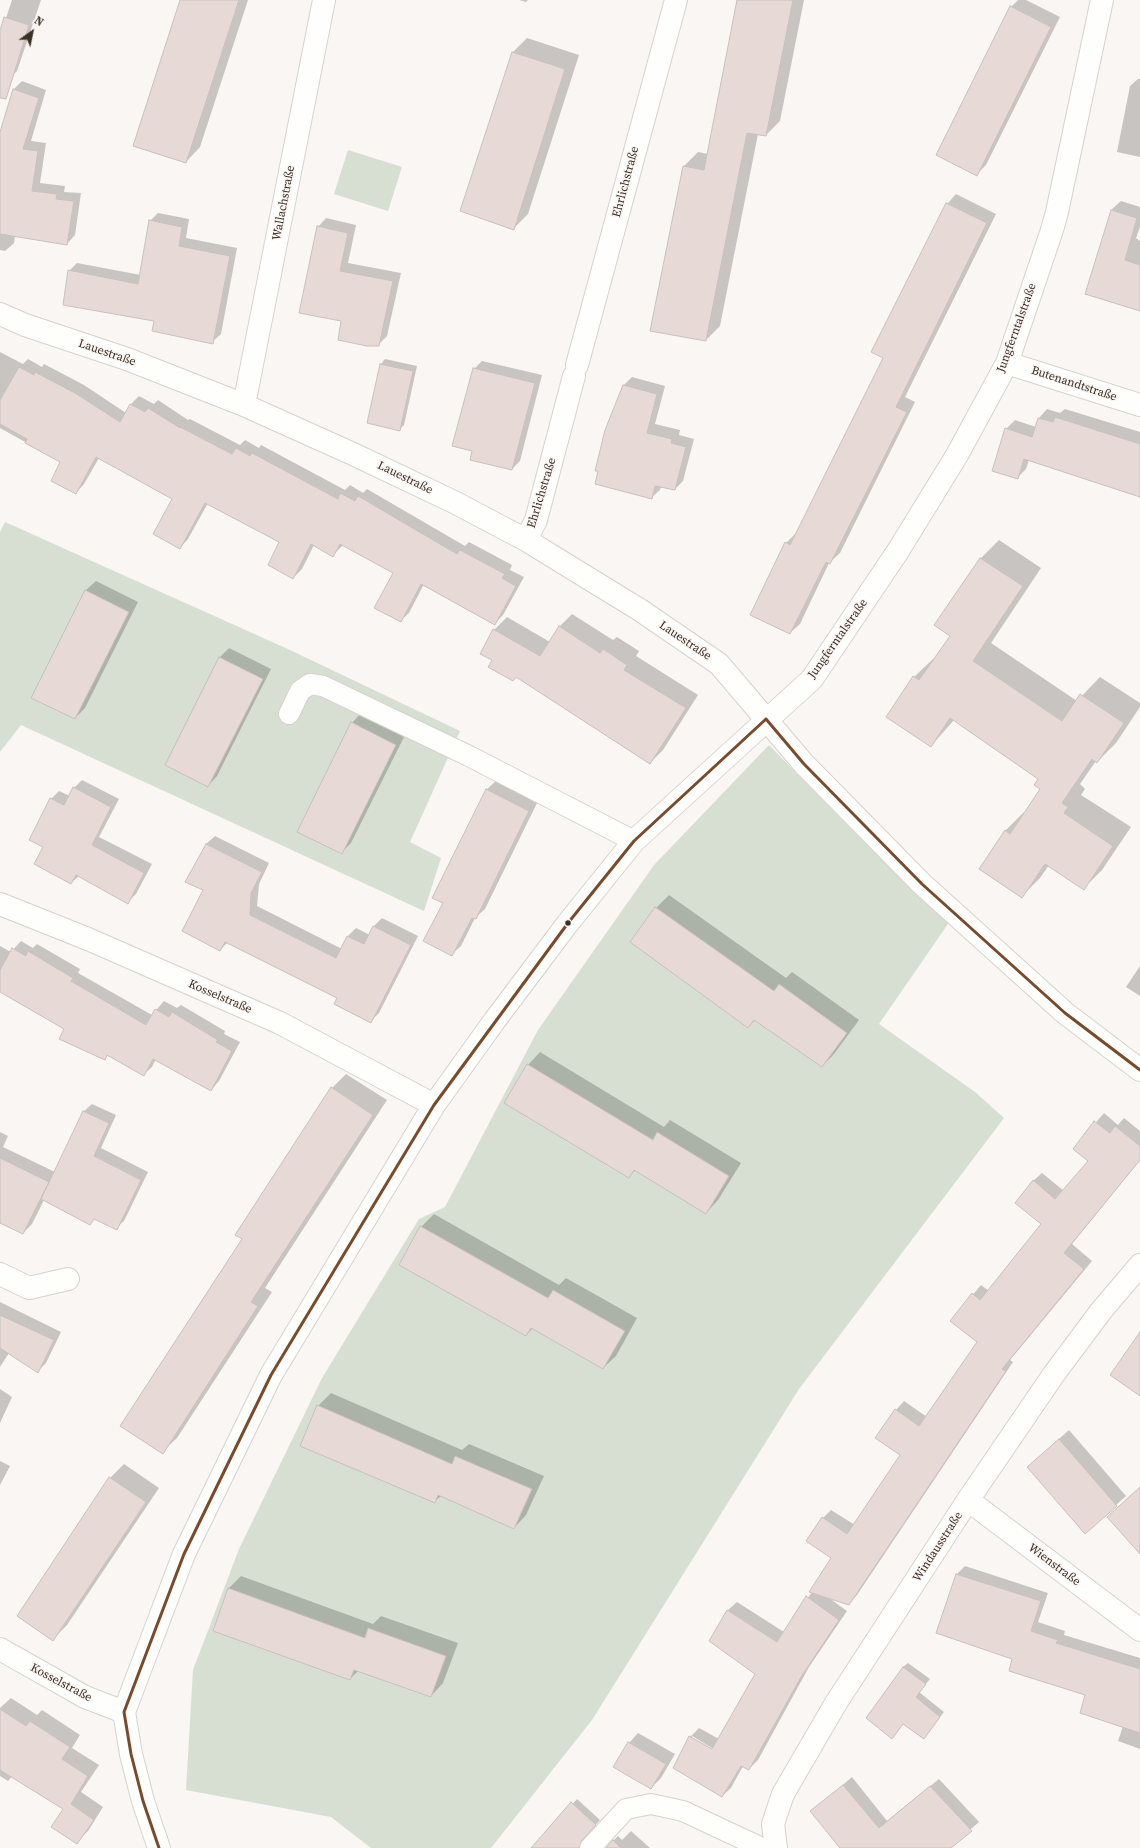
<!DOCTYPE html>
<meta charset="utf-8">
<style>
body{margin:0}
#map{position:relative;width:1140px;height:1848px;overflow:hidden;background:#f9f6f3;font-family:"Source Serif 4",serif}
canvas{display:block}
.north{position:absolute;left:12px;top:12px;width:40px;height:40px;-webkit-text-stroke:3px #fbf5f1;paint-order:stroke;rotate:33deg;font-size:11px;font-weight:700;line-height:16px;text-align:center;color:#3a3027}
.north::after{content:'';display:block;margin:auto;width:14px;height:18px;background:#3a3027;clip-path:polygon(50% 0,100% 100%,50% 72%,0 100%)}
</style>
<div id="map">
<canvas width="1140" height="1848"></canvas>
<div class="north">N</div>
</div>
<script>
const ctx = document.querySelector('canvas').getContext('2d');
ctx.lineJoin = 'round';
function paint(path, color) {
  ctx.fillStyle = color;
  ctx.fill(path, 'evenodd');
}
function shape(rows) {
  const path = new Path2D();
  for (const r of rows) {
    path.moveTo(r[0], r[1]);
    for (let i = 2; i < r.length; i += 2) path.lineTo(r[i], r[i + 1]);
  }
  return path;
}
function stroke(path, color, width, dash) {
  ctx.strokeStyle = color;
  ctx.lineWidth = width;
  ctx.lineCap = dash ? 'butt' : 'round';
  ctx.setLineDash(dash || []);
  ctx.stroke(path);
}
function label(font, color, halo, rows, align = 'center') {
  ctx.font = font + ' "Source Serif 4",serif';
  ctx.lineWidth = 3;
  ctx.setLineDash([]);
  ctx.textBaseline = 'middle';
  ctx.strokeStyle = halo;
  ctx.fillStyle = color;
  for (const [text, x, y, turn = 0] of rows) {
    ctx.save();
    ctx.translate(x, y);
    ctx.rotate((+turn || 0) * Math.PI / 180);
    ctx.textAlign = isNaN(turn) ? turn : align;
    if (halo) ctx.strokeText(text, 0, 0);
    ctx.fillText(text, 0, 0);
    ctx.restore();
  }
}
const green = shape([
 [348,150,402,167,388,211,334,194],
 [5,522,290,650,460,731,410,842,441,858,424,911,21,725,0,752,0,532],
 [769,745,856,834,950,921,879,1024,975,1092,1004,1118,799,1389,592,1720,491,1848,371,1848,331,1817,186,1790,193,1670,239,1549,322,1378,419,1219,445,1207,538,1030,654,865]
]);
const shadow = shape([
 [12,0,41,0,17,71,12,76,0,72,0,36],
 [181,0,248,0,200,147,186,162],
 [519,0,528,0,526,2],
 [738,0,804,0,780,121,766,135,758,134,720,326,706,340,652,330,684,166,698,152,708,154],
 [1018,0,1026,0,1060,17,986,165,977,174,1011,7],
 [527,38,579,55,528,214,514,228,512,53],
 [1138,79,1140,79,1140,157,1117,152,1130,86],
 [22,81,46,90,31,141,46,143,40,183,65,186,64,192,81,193,75,235,67,244,15,236,14,243,5,251,0,250,0,136,14,89],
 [956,194,996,214,905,397,915,402,840,553,829,563,800,624,790,633,786,543,796,533,797,534,884,358,947,204],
 [1121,201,1140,207,1140,227,1136,238,1140,241,1140,310,1086,294,1111,210],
 [158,213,189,219,186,238,237,248,221,334,212,342,155,321,69,271,77,263,141,275,150,221],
 [326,218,356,225,348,263,401,273,387,336,378,345,342,321,318,227],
 [0,352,23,364,28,359,42,367,44,364,84,385,126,413,131,404,139,396,154,404,158,400,188,420,190,419,240,445,245,440,259,448,261,445,345,490,350,485,363,493,367,489,465,546,469,542,512,565,510,570,524,577,503,615,495,623,424,584,409,613,400,621,394,573,343,545,333,555,314,545,302,569,293,578,280,542,208,503,188,539,180,548,174,499,99,458,84,484,76,493,61,462,0,428],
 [385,359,417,366,404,425,399,430,369,423,381,364],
 [482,361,542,375,520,461,512,469,474,450,474,369],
 [632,377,665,386,655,424,680,430,679,435,694,439,683,481,675,489,661,486,660,490,651,498,624,385],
 [1047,409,1060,413,1065,409,1140,432,1140,496,1029,460,1026,469,1017,478,1006,429,1015,420,1036,427,1039,418],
 [999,540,1041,568,991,643,1077,701,1100,677,1140,703,1140,707,1116,743,1097,762,1096,761,1080,784,1085,789,1081,795,1131,827,1102,870,1083,889,1049,865,1040,878,1022,896,980,869,1006,830,1024,812,1025,813,1042,789,1040,779,954,720,931,746,914,677,933,659,935,660,951,636,935,625,981,558],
 [96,581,138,602,85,708,75,718,33,698,86,590],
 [572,614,613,640,617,637,639,651,636,656,698,695,663,750,650,763,494,660,494,630,507,617,550,642,559,627],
 [229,648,271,669,217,776,208,786,220,657],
 [361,713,405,735,351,843,342,852,352,723],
 [82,780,119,799,99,837,152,864,136,894,128,902,79,876,71,883,44,847,51,799,59,791,70,796,74,788],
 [496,781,538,801,485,909,475,918,461,946,451,955,444,902,486,790],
 [215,836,269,863,259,884,257,906,342,949,348,936,356,928,370,935,374,926,382,918,418,936,379,1013,371,1021,338,997,228,942,220,950,204,890,206,844],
 [669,895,786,978,792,972,859,1020,834,1054,822,1066,755,1020,748,1027,632,942,656,908],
 [21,941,33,948,37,944,80,969,78,973,152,1015,164,1001,177,1008,181,1005,225,1031,224,1034,240,1042,219,1081,211,1090,156,1059,152,1067,143,1075,108,1055,104,1059,66,1028,0,991,0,946,11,952],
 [1140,966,1140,996,1126,987],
 [540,1052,664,1127,670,1120,741,1163,718,1200,706,1213,636,1170,628,1177,528,1065],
 [346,1074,387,1100,265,1288,272,1292,177,1438,162,1452,243,1239,332,1088],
 [92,1104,116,1115,101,1148,148,1172,124,1221,116,1228,95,1218,90,1223,44,1200,32,1224,23,1233,0,1222,0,1132,8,1136,3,1147,55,1172,84,1111],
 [1104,1113,1118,1125,1124,1118,1140,1131,1140,1160,1072,1244,1092,1261,1010,1360,1013,1362,857,1595,848,1604,829,1598,847,1611,809,1667,758,1760,749,1769,743,1766,731,1788,722,1796,674,1768,690,1737,699,1728,719,1739,757,1674,710,1641,728,1610,737,1602,784,1632,812,1592,833,1558,823,1518,831,1510,855,1525,902,1455,896,1410,904,1401,927,1417,978,1342,951,1321,981,1285,989,1291,1043,1224,1033,1181,1042,1173,1064,1191,1089,1161,1074,1148],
 [692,1736,717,1751,716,1752,692,1739],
 [434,1214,559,1285,566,1278,637,1318,616,1356,603,1368,533,1328,526,1335,421,1227],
 [0,1302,61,1332,46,1363,38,1371,9,1353,0,1367],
 [0,1389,12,1397,0,1423],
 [331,1393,462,1450,469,1444,544,1476,526,1515,514,1528,441,1496,434,1502,318,1406],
 [1069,1430,1126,1496,1116,1505,1028,1467],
 [0,1461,10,1466,0,1485],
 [124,1464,159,1488,67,1625,53,1639,110,1478],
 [965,1566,1048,1593,1038,1622,1065,1631,1064,1635,1140,1658,1140,1749,1118,1741,1123,1726,1086,1695,1014,1658,937,1633,957,1574],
 [241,1576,373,1624,381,1616,458,1643,443,1683,431,1696,358,1671,350,1679,228,1589],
 [908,1663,930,1679,919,1692,944,1712,924,1738,904,1723,892,1737,903,1667],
 [11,1698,37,1715,42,1710,80,1735,72,1748,99,1765,81,1792,103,1807,88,1831,76,1842,65,1809,12,1776,8,1781,0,1776,0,1708],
 [638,1733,675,1754,661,1778,651,1788,629,1743],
 [852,1777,887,1821,939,1779,979,1822,949,1848,842,1848,812,1811],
 [577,1799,600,1820,583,1840,584,1848,532,1848],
 [631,1831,650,1848,606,1848,618,1836,622,1840]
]);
const building = shape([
 [180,0,239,0,186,163,133,146,180,0],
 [737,0,793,0,766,136,747,133,706,341,650,331,683,166,704,170,737,0],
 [1010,6,1051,27,977,176,936,155,1010,6],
 [4,17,29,25,6,99,0,98,0,31,4,17],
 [512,52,565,69,514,230,460,211,512,52],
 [13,89,39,98,23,149,38,151,32,191,57,194,56,199,74,201,67,245,0,234,0,132,13,89],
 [946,203,987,223,896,407,907,412,830,564,826,562,790,634,750,615,785,542,790,545,883,358,871,352,946,203],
 [1111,210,1137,218,1125,260,1140,265,1140,311,1085,294,1111,210],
 [149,220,182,227,179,246,230,256,213,344,152,331,154,321,63,305,68,270,138,284,149,220],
 [317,226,348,233,340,271,393,281,379,346,367,346,338,340,341,321,299,313,317,226],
 [380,364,413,371,400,431,367,423,380,364],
 [19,367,34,375,35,372,75,393,120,422,130,404,145,412,148,408,180,428,180,427,232,454,236,448,250,456,252,453,338,499,340,493,355,501,358,496,457,554,460,550,505,574,502,578,516,586,495,625,421,584,401,622,374,608,393,573,340,544,333,557,311,544,293,579,268,565,279,542,205,503,180,549,153,534,172,499,96,457,76,494,51,481,60,462,25,443,27,439,0,424,0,400,19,367],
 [473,368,535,383,512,470,470,460,472,451,452,446,473,368],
 [623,385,657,394,647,433,672,439,671,443,686,447,675,490,655,486,652,499,595,484,598,471,595,471,605,430,623,385],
 [1055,417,1140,444,1140,497,1024,459,1018,479,992,471,1005,428,1032,437,1038,418,1053,422,1055,417],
 [980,558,1023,586,973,661,1062,721,1080,694,1124,723,1097,763,1092,759,1062,803,1068,807,1064,813,1113,846,1084,890,1045,864,1022,898,979,869,1005,830,1010,834,1040,789,1034,785,1038,779,950,718,931,747,886,717,913,676,919,680,950,636,934,625,980,558],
 [85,590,129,612,75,719,31,698,85,590],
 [559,626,600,653,603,649,627,665,624,670,686,708,650,764,516,677,513,681,488,667,492,660,480,654,493,629,540,656,559,626],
 [219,657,263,679,208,787,165,765,219,657],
 [351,722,396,745,342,854,297,832,351,722],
 [73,787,111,807,92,845,144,873,128,904,76,875,71,884,34,864,43,847,29,840,50,798,64,805,73,787],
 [486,789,529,811,476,919,472,918,452,956,423,941,443,903,432,898,486,789],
 [206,844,262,872,251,893,250,915,336,958,347,936,364,944,373,926,411,945,371,1023,334,1004,337,998,225,942,220,951,182,931,203,890,185,882,206,844],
 [655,907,774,991,779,984,847,1033,822,1067,754,1020,748,1028,630,942,655,907],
 [12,948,26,956,28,951,73,978,71,981,146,1025,155,1009,169,1017,172,1012,218,1040,216,1042,232,1051,211,1091,153,1059,144,1076,107,1055,105,1060,59,1039,64,1029,0,992,0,970,12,948],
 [527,1064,653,1140,657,1132,729,1176,706,1214,634,1170,629,1178,504,1103,527,1064],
 [331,1087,373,1115,251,1302,258,1306,163,1454,120,1426,242,1239,235,1235,331,1087],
 [83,1111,109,1123,94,1156,141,1180,117,1230,94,1219,90,1225,41,1199,83,1111],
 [1094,1121,1110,1133,1115,1126,1140,1146,1140,1160,1064,1253,1084,1269,1002,1369,1006,1371,849,1605,809,1592,831,1558,806,1541,822,1517,847,1534,900,1455,875,1438,895,1409,919,1426,977,1342,950,1321,972,1293,980,1300,1041,1224,1015,1203,1033,1180,1055,1199,1088,1161,1073,1149,1094,1121],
 [0,1158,49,1182,23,1234,0,1223,0,1158],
 [420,1226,548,1298,553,1290,625,1331,603,1369,531,1328,526,1336,399,1265,420,1226],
 [0,1315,54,1340,38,1373,0,1348,0,1315],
 [1140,1332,1140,1396,1110,1375,1140,1332],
 [317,1405,452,1464,455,1456,532,1489,514,1529,438,1495,435,1503,300,1446,317,1405],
 [1059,1439,1117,1506,1085,1534,1027,1467,1059,1439],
 [109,1477,146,1502,53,1641,17,1616,109,1477],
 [1140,1487,1140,1554,1107,1517,1140,1487],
 [956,1574,1041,1601,1031,1631,1058,1640,1056,1643,1140,1669,1140,1733,1080,1713,1085,1695,1009,1671,1012,1659,936,1633,956,1574],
 [228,1588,365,1638,368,1628,446,1656,431,1697,354,1670,350,1680,213,1631,228,1588],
 [806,1596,839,1620,801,1677,749,1770,741,1766,722,1797,673,1768,689,1736,712,1749,755,1674,709,1641,727,1610,777,1642,806,1596],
 [903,1667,926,1684,916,1697,940,1717,924,1739,903,1724,892,1739,866,1718,903,1667],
 [0,1709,26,1726,30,1721,70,1747,62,1759,88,1776,71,1804,94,1820,77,1844,51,1827,63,1809,0,1770,0,1709],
 [628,1742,666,1764,651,1789,613,1767,628,1742],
 [843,1785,879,1828,930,1786,972,1831,951,1848,840,1848,810,1811,843,1785],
 [571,1802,596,1825,582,1840,579,1848,531,1848,571,1802],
 [613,1840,621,1848,606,1848,613,1840]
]);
const service = shape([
 [289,714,300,691,310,684,323,686,469,756,634,841],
 [590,1848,626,1809,651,1804,683,1811,762,1848]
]);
const minor = shape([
 [0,314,25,325,127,359,244,405,353,454,454,502,526,540,640,610,719,664,804,764,922,884,1065,1013,1140,1070],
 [1007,363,1140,405],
 [577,365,676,0],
 [244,405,324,0],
 [526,540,536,520,574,376],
 [0,904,88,939,280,1023,434,1105],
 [0,1274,29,1288,68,1279],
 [968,1500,1140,1630],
 [0,1649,85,1697,124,1712],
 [159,1848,143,1801,131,1754,124,1712,184,1554,271,1375,434,1105,495,1020,568,923,634,841,812,679,898,551,957,455,1007,363,1052,230,1057,212,1102,0],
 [776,1848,773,1824,783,1794,836,1703,968,1500,1054,1374,1101,1311,1140,1265]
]);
const bus1 = shape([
 [766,719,804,764,922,884,1065,1013,1140,1070],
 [159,1848,143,1801,131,1754,124,1712,184,1554,271,1375,434,1105,568,923,634,841,766,719]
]);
const markers = [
 [568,923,3.5,"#3a3027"]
];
const streetNames = [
 ["Ehrlichstraße",626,182,-75],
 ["Wallachstraße",284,203,-79],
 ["Jungferntalstraße",1017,328,-70],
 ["Lauestraße",107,353,19],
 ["Butenandtstraße",1074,384,18],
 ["Lauestraße",405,478,26],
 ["Ehrlichstraße",542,493,-73],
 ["Jungferntalstraße",838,639,-55],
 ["Lauestraße",685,641,34],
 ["Kosselstraße",220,997,23],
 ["Windausstraße",938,1547,-57],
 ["Wienstraße",1054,1565,37],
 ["Kosselstraße",61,1683,28]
];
paint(green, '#d6dfd1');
paint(shadow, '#0003');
paint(building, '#e7dad6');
stroke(building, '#c8c0bd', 1);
stroke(service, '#d8d2cc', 22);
stroke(minor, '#d8d2cc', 24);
stroke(service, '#fefefd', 20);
stroke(minor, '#fefefd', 22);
stroke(bus1, '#7a4b2a', 3);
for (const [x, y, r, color] of markers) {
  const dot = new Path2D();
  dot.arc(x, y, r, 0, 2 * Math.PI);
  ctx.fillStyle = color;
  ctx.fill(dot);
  stroke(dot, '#fbf5f1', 1.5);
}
label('12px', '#3a3027', '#fbf5f1', streetNames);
</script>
